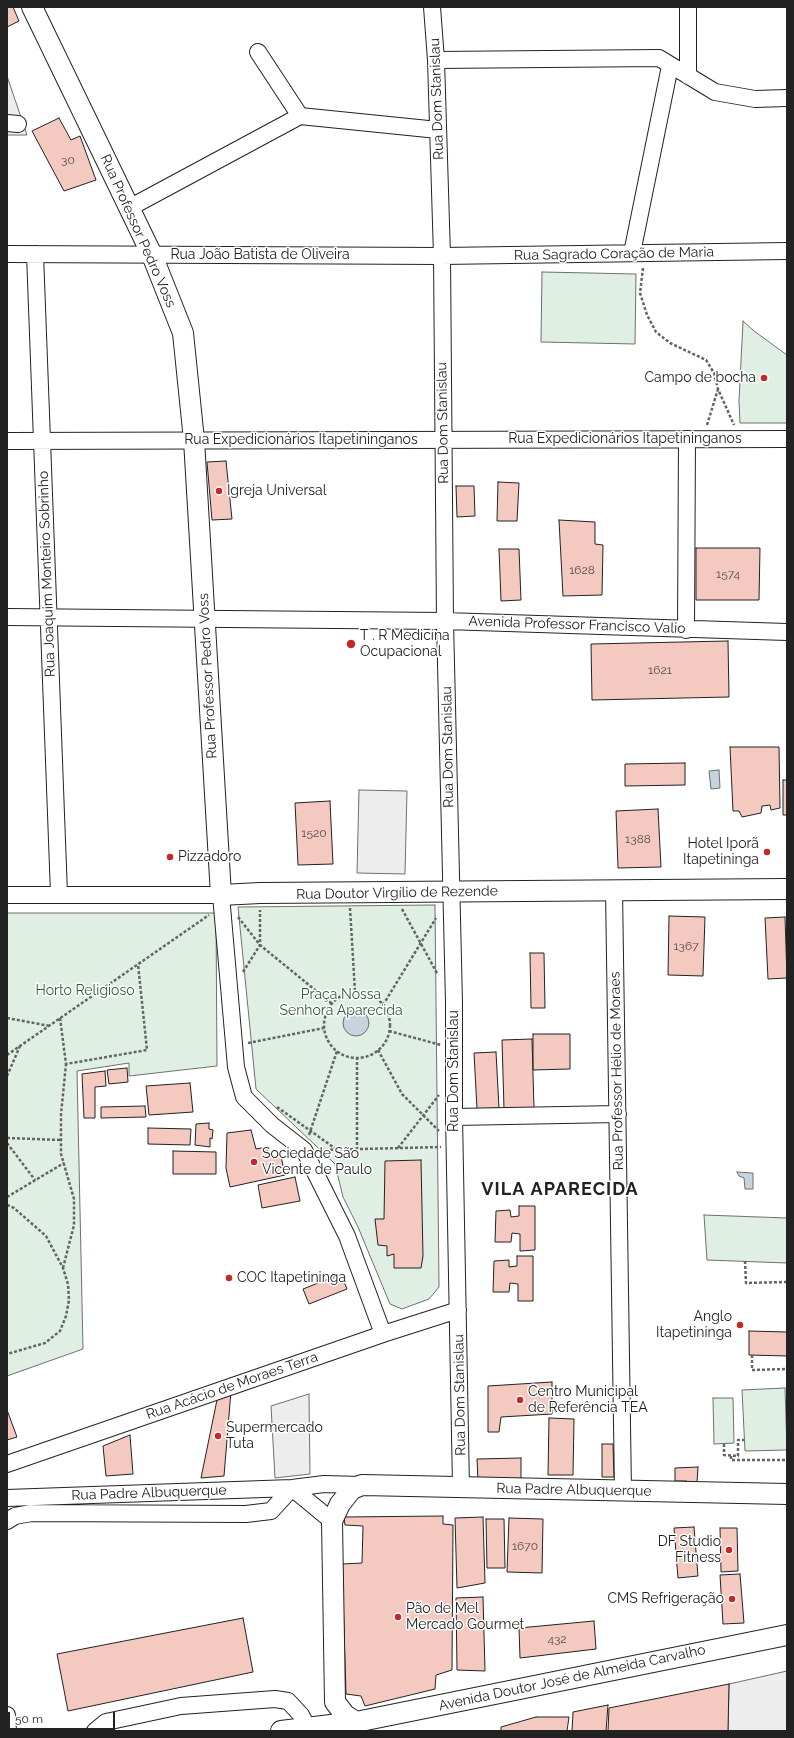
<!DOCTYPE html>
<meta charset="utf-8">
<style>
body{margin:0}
#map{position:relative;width:794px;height:1738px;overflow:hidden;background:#fff;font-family:Raleway,sans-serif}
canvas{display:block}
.frame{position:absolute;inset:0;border:8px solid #222;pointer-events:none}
.scale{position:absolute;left:8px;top:1712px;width:107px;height:18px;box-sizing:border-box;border:2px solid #222;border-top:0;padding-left:5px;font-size:12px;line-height:14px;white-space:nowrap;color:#222;-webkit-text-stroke:3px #fff;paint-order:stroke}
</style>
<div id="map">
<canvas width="794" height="1738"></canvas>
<div class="frame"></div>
<div class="scale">50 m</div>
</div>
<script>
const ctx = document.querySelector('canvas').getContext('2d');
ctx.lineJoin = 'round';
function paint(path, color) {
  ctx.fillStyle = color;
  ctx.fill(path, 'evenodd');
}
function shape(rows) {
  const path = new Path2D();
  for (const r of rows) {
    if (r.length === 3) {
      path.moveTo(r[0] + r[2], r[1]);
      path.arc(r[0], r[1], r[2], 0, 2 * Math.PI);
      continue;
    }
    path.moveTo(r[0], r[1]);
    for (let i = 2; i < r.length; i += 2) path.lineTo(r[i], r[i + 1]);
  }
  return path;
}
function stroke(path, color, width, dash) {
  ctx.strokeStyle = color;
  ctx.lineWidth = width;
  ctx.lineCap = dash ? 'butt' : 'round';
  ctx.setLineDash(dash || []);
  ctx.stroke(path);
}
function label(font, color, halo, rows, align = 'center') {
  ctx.font = font + ' Raleway,sans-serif';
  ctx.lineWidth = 3;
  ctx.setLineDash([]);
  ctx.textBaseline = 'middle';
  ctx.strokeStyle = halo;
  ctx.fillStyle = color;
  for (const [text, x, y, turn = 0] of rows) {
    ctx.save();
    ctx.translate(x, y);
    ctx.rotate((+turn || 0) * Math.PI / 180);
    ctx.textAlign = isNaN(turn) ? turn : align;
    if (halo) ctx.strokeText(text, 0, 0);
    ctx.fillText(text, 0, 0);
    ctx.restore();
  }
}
const green = shape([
 [542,272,636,274,635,344,541,342,542,272],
 [743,321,754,331,787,355,787,423,740,423,739,401,743,321],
 [435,905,439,1287,429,1299,402,1309,390,1304,358,1227,343,1197,335,1164,256,1089,238,907,435,905],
 [7,913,216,913,217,1066,129,1076,129,1063,77,1071,83,1349,7,1376,7,913],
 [704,1215,787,1218,787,1263,707,1260,704,1215],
 [785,1388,787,1450,745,1451,742,1390,785,1388],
 [713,1398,733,1398,734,1443,714,1444,713,1398]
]);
const parking = shape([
 [7,76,27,135,7,135,7,76],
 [359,790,407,791,405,874,357,873,359,790],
 [309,1394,310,1474,275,1478,271,1406,309,1394],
 [787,1671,787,1731,728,1731,729,1684,787,1671]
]);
const water = shape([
 [719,770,720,788,711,789,709,771,719,770],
 [356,1023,13],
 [737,1172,753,1173,753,1189,745,1189,744,1178,739,1176,737,1172]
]);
const building = shape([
 [7,7,13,7,19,21,7,27,7,7],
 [59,118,71,140,80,136,96,180,64,191,32,131,59,118],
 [226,461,232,519,212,520,207,462,226,461],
 [498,482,519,483,517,521,497,521,498,482],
 [456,486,474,486,475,516,457,517,456,486],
 [559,520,595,522,595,544,603,545,602,595,563,596,559,520],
 [696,548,760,548,759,600,696,600,696,548],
 [499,549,519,549,521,600,501,601,499,549],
 [728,641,729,697,592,700,591,644,728,641],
 [730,747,779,747,780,808,771,810,770,805,762,806,761,813,742,817,739,811,733,811,730,747],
 [685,763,685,785,625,786,625,764,685,763],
 [783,780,787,780,787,815,783,815,783,780],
 [330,801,333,864,298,865,295,803,330,801],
 [658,809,661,867,618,868,616,811,658,809],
 [669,916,705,917,703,976,668,975,669,916],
 [785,917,787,978,768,979,765,918,785,917],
 [530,953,544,953,545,1008,531,1008,530,953],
 [533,1034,570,1034,570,1069,533,1070,533,1034],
 [532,1039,534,1108,504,1109,502,1040,532,1039],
 [496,1052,499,1108,477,1109,474,1053,496,1052],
 [127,1068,128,1082,109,1084,107,1070,127,1068],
 [105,1071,106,1086,95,1087,95,1118,84,1118,82,1074,105,1071],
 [190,1083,193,1112,149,1115,146,1086,190,1083],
 [145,1106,146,1117,101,1118,101,1107,145,1106],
 [209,1123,209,1129,213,1130,212,1139,210,1138,210,1147,195,1145,196,1124,209,1123],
 [148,1128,191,1129,190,1145,148,1144,148,1128],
 [251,1130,256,1149,267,1147,268,1157,281,1156,285,1175,230,1187,226,1168,227,1133,251,1130],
 [173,1151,216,1152,216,1174,173,1174,173,1151],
 [421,1160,423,1256,421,1268,394,1268,394,1254,387,1256,387,1246,378,1245,375,1219,384,1219,385,1161,421,1160],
 [295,1177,300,1201,262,1208,258,1185,295,1177],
 [519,1206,535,1206,535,1250,520,1251,520,1234,512,1233,511,1242,495,1242,496,1211,510,1210,511,1217,519,1216,519,1206],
 [517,1256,533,1256,533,1301,518,1301,518,1284,510,1283,509,1292,493,1292,494,1261,509,1260,509,1267,517,1266,517,1256],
 [341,1274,347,1289,309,1304,303,1289,341,1274],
 [749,1331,787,1332,787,1356,749,1355,749,1331],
 [552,1382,552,1414,501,1417,499,1432,488,1432,488,1386,552,1382],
 [231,1391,224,1476,201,1478,218,1395,231,1391],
 [7,1410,17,1437,7,1440,7,1410],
 [549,1418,574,1419,573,1475,548,1475,549,1418],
 [130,1435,133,1474,106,1476,103,1446,130,1435],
 [602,1444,613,1444,614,1477,602,1477,602,1444],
 [521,1458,521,1480,478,1481,477,1459,521,1458],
 [698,1467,697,1483,689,1484,687,1481,675,1481,675,1468,698,1467],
 [443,1516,443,1524,453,1525,452,1670,436,1675,435,1689,365,1706,361,1696,346,1694,342,1564,362,1563,363,1526,345,1525,344,1517,443,1516],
 [483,1517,485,1583,457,1588,455,1518,483,1517],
 [509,1518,543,1519,542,1573,507,1572,509,1518],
 [486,1519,504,1519,505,1568,487,1568,486,1519],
 [694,1527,698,1576,678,1578,674,1528,694,1527],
 [720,1528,737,1528,738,1571,721,1572,720,1528],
 [740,1574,744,1623,723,1624,720,1575,740,1574],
 [483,1597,485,1671,457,1670,456,1598,483,1597],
 [243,1618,253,1672,68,1711,57,1654,243,1618],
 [594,1621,596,1649,520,1658,519,1628,594,1621],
 [729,1684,728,1731,608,1731,609,1708,729,1684],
 [608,1705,606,1731,572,1731,573,1712,608,1705],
 [536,1717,569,1717,567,1731,501,1731,501,1727,536,1717]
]);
const path = shape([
 [643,268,640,293,647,315,656,332,670,343,706,360,714,373,718,389,734,425],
 [707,425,718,389],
 [350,908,355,992],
 [402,909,438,975],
 [238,917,260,945,331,1003],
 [243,972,260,945,260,910],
 [357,1025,33],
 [383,1005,436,918],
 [7,1018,50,1026],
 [60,1018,66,1064,147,1050,138,964],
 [389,1031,441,1045],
 [248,1043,324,1028],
 [378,1050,402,1094,439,1131],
 [7,1055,209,915],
 [357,1057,357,1149],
 [7,1076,20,1046],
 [277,1107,336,1149],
 [309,1135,337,1051],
 [7,1138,61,1140],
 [7,1143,35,1180],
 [398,1148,439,1095],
 [320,1150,441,1147],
 [7,1197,64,1163],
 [7,1205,14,1208,46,1236,63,1268,68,1284,69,1300,66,1316,60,1331,45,1343,7,1354],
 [745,1261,746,1283,787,1282],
 [63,1268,74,1225,74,1199,61,1154,61,1114,66,1064],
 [752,1355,752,1370,787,1369],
 [724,1444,724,1455,738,1456,738,1440,744,1440],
 [731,1456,731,1460,787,1460]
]);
const minor = shape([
 [432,7,436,60,442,256,445,621,454,1003,454,1117,461,1487],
 [688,7,688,76],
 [258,52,300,116],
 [436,60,659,58,715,92,755,99,787,98],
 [7,123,18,124],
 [129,208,300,116,438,130],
 [632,253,670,66],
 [7,254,442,256,787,251],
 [35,254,59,894],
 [7,441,787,439],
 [7,617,445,621,787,632],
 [686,630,687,439],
 [614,890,623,1491],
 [7,895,221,895,236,1067,244,1097,272,1125,304,1150,347,1236,383,1334],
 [454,1117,618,1114],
 [7,1464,383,1334,458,1310],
 [292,1488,332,1521],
 [7,1498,292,1488,324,1484,362,1485],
 [7,1521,15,1516,32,1513,246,1514,271,1511,292,1488],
 [7,1715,8,1731],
 [95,1731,106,1722,181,1706,275,1699,288,1701,301,1715,308,1728,308,1731]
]);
const major = shape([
 [32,7,152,255,183,333,194,440,221,895,260,893,787,889],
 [356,1722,345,1715,335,1702,332,1521,340,1504,352,1489,362,1485,787,1494],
 [281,1731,356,1722,787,1635]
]);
const markers = [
 [764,378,4,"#c62828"],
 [219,491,4,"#c62828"],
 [351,644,5,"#c62828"],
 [767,852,4,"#c62828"],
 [170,857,4,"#c62828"],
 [254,1162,4,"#c62828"],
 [229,1278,4,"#c62828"],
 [740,1325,4,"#c62828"],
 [520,1400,4,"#c62828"],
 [218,1436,4,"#c62828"],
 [729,1550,4,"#c62828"],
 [732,1599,4,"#c62828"],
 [398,1617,4,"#c62828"]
];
const numberNames = [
 ["30",68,160],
 ["1628",582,570],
 ["1574",728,574],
 ["1621",660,670],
 ["1520",314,833],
 ["1388",638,839],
 ["1367",686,946],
 ["1670",525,1546],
 ["432",557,1639]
];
const streetNames = [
 ["Rua Dom Stanislau",437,99,-92],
 ["Rua Professor Pedro Voss",138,231,66],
 ["Rua Sagrado Coração de Maria",614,254,-1],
 ["Rua João Batista de Oliveira",260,255],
 ["Rua Dom Stanislau",443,423,-91],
 ["Rua Expedicionários Itapetininganos",625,439],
 ["Rua Expedicionários Itapetininganos",301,440],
 ["Rua Joaquim Monteiro Sobrinho",47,574,-92],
 ["Avenida Professor Francisco Valio",577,625,2],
 ["Rua Professor Pedro Voss",208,676,-93],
 ["Rua Dom Stanislau",448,747,-91],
 ["Rua Doutor Virgílio de Rezende",397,893,-1],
 ["Rua Dom Stanislau",454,1071,-90],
 ["Rua Professor Hélio de Moraes",617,1071,-91],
 ["Rua Acácio de Moraes Terra",232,1386,-19],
 ["Rua Dom Stanislau",460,1395,-91],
 ["Rua Padre Albuquerque",574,1490,1],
 ["Rua Padre Albuquerque",149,1493,-2],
 ["Avenida Doutor José de Almeida Carvalho",572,1678,-12]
];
const poiNames = [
 ["Campo de bocha",756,378,"right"],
 ["Igreja Universal",227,491],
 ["T . R Medicina",360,636],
 ["Ocupacional",360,652],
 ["Hotel Iporã",759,844,"right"],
 ["Itapetininga",759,860,"right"],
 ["Pizzadoro",178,857],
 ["Sociedade São",262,1154],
 ["Vicente de Paulo",262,1170],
 ["COC Itapetininga",237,1278],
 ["Anglo",732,1317,"right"],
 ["Itapetininga",732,1333,"right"],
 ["Centro Municipal",528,1392],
 ["de Referência TEA",528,1408],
 ["Supermercado",226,1428],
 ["Tuta",226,1444],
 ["DF Studio",721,1542,"right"],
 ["Fitness",721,1558,"right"],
 ["CMS Refrigeração",724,1599,"right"],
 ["Pão de Mel",406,1609],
 ["Mercado Gourmet",406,1625]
];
const parkNames = [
 ["Horto Religioso",85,991],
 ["Praça Nossa",341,995],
 ["Senhora Aparecida",341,1011]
];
const districtNames = [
 ["VILA APARECIDA",560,1190]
];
paint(green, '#e0efe3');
stroke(green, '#6f6f6f', 1);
paint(parking, '#ededed');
stroke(parking, '#6f6f6f', 1);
paint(water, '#c7d3dd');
stroke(water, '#6f6f6f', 1);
paint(building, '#f3c9c0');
stroke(building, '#222', 1);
stroke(minor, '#222', 18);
stroke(major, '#222', 22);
stroke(path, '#646464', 2.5, [3, 2]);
stroke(minor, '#fff', 16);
stroke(major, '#fff', 20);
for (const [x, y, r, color] of markers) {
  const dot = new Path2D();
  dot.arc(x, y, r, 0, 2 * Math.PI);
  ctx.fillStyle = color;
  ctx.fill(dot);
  stroke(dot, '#fff', 1.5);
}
label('12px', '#564c4a', null, numberNames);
label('14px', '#222', '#fff', streetNames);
label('14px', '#222', '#fff', poiNames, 'left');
label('14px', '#2f5e38', '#fff', parkNames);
ctx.letterSpacing = '1px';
label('bold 18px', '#222', '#fff', districtNames);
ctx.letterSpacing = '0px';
</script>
